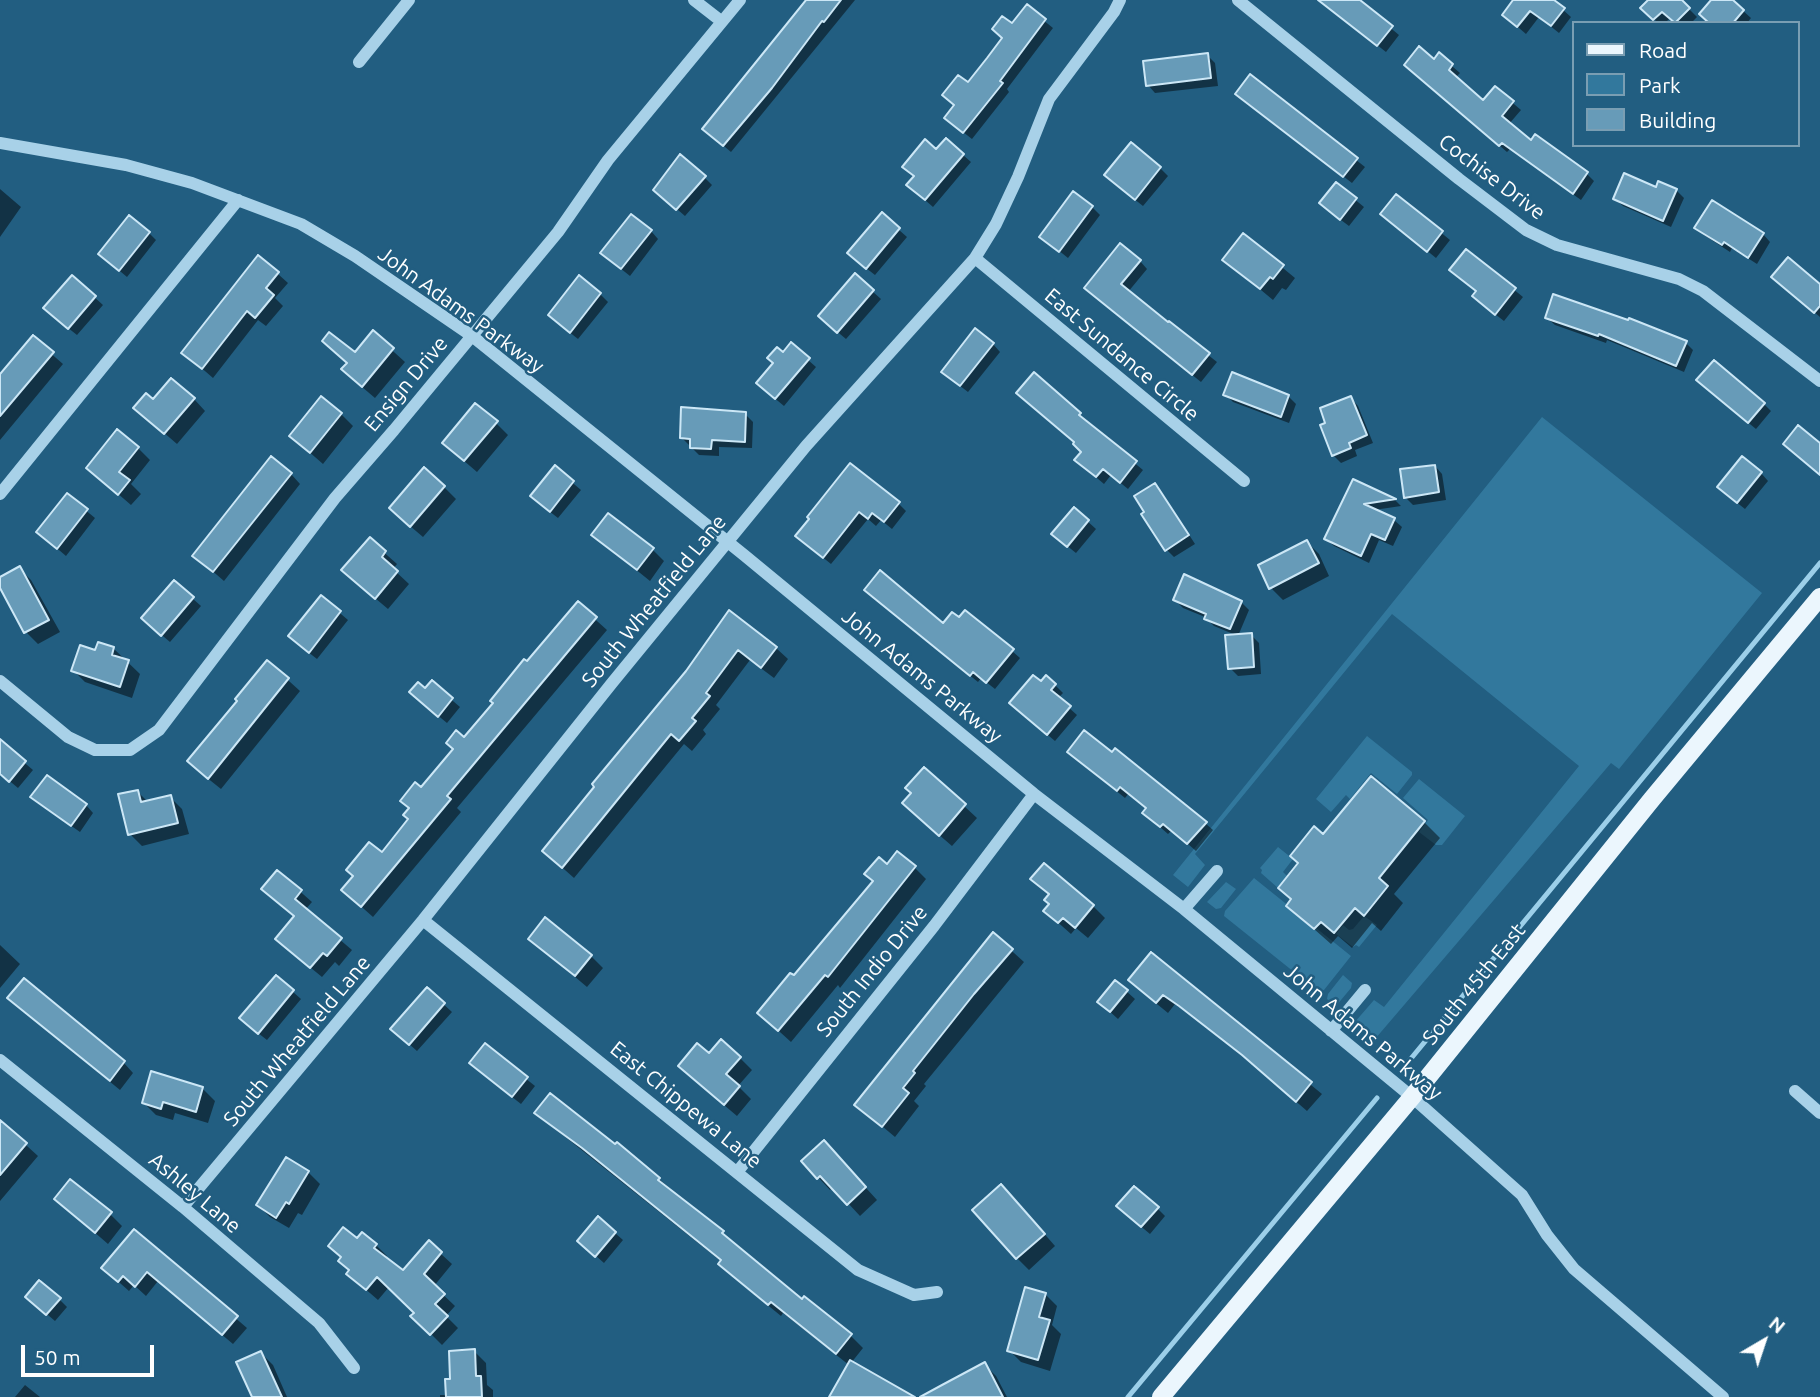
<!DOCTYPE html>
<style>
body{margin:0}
#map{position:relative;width:1820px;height:1397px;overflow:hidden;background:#225e81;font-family:Ubuntu,sans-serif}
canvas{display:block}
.legend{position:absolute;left:1572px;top:21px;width:228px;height:126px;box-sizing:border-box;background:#225e81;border:2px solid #7a9eb3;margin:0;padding:9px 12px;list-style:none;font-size:21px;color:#fff}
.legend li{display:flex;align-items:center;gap:14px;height:35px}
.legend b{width:35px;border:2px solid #7a9eb3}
.north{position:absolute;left:1729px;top:1306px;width:70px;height:70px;-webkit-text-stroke:5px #225e81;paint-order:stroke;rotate:39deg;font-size:19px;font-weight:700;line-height:28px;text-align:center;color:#fff}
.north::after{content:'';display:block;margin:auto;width:24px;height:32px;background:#fff;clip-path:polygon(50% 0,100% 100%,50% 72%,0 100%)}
.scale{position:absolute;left:21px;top:1345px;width:133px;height:32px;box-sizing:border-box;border:4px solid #fff;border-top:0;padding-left:9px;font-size:21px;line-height:24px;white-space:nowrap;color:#fff;-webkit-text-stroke:5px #225e81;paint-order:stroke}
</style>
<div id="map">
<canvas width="1820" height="1397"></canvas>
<ul class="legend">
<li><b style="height:9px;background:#ebf6fd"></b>Road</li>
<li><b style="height:19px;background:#32789d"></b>Park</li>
<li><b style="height:19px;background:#679bb8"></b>Building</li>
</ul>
<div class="north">N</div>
<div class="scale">50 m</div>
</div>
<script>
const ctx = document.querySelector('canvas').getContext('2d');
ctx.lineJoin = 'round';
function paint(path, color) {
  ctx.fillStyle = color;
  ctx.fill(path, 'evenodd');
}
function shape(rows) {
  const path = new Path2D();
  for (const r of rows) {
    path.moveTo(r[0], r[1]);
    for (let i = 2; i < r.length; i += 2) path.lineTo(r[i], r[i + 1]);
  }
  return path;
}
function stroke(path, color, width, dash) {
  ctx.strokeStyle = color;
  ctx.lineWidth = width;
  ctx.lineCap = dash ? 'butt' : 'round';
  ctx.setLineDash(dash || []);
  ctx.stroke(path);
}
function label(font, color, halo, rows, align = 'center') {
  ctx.font = font + ' Ubuntu,sans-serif';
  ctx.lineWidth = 5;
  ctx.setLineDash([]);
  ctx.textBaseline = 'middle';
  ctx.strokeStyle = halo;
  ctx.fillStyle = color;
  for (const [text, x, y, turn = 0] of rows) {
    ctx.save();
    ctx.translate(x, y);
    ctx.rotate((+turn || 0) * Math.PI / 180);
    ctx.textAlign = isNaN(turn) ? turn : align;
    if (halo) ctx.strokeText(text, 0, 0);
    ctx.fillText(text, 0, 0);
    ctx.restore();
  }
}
const green = shape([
 [1542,417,1762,593,1619,769,1611,763,1375,1039,1354,1023,1374,1000,1384,1007,1579,766,1392,614,1195,854,1205,865,1188,887,1173,875],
 [1367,736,1412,772,1412,775,1397,794,1371,773,1350,799,1346,795,1331,812,1316,799],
 [1419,779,1465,816,1442,845,1436,845,1419,832,1428,820,1403,798],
 [1278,847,1293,859,1283,872,1287,876,1278,888,1261,873,1262,870,1260,868],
 [1254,878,1351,956,1324,990,1319,992,1224,916,1225,911],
 [1226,882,1236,889,1221,908,1216,909,1207,902],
 [1364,916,1377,925,1359,947,1356,945,1353,947,1336,934,1343,925,1349,930,1353,929],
 [1343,975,1352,983,1351,988,1336,1006,1327,999,1328,994]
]);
const shadow = shape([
 [808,0,855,0,731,152,712,136],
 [1320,0,1357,0,1399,35,1386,52],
 [1515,0,1552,0,1571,17,1559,33,1539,17,1526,34,1512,22],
 [1650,0,1680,0,1697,17,1691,23,1675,23,1670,18,1665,23,1658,23,1643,8],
 [1713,0,1731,0,1751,18,1747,23,1711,23],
 [1027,7,1053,28,1007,89,1009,92,972,139,954,125,968,85],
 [1207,55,1215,63,1218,86,1155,93,1148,85],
 [1439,55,1460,73,1455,78,1483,103,1495,88,1521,110,1509,124,1531,143,1587,174,1594,181,1581,200,1510,149,1507,152,1414,72,1434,61],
 [1251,77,1365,167,1352,183,1237,94],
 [937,151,963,155,971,162,933,207,916,192],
 [1160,168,1168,176,1143,206,1114,183],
 [704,177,712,185,685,216,663,197],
 [1336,184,1364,207,1349,226,1329,211],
 [0,189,21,207,0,237],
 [1657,189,1676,190,1684,198,1671,227,1623,206,1615,199],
 [1396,196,1450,240,1436,258,1382,214],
 [1092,207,1100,215,1068,258,1042,237],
 [882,215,907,237,875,275,857,261],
 [1696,228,1763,234,1770,242,1757,264,1732,248,1730,252,1704,235],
 [651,231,658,239,630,276,610,260],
 [149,233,156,240,127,277,108,261],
 [1244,236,1295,278,1286,290,1282,288,1273,300,1225,260],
 [1466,251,1523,297,1504,321,1482,304,1477,292,1451,270],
 [259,257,288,283,275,298,283,306,266,326,258,320,213,378,183,352],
 [1140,261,1147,269,1128,292,1217,362,1201,382,1094,296],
 [855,276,881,299,846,339,828,324],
 [72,277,103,305,77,335,53,316],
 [1781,284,1820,287,1820,317],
 [600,294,608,302,578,339,558,323],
 [1547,318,1686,343,1693,350,1684,372,1607,340,1606,343,1555,325],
 [373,333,405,362,375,398,355,381,355,354],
 [33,338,63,364,0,440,0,377],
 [993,344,1000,352,968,392,951,379],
 [791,345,816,367,784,406,766,391,783,355],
 [1706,388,1764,404,1771,411,1756,429],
 [1225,394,1288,396,1296,404,1289,423,1233,402],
 [1351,398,1358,406,1373,443,1355,450,1357,456,1341,463,1333,455,1328,423],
 [194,399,205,411,177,444,148,419,153,401],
 [1026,401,1080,414,1086,423,1143,470,1128,489,1111,475,1104,484,1084,467,1083,452,1076,443],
 [341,414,353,426,323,464,291,436],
 [745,414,753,422,752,448,719,447,719,456,699,455,682,438],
 [496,423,508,435,477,472,456,454],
 [138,448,150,460,131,484,141,494,131,505,88,468],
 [1435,466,1442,474,1446,500,1413,505,1405,497],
 [555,468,581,490,558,518,540,504],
 [1761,473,1768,481,1745,509,1726,494],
 [291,474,300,484,224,581,195,556],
 [1354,481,1395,500,1401,506,1374,510,1394,520,1402,527,1393,546,1379,540,1369,563,1334,546,1326,539],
 [1154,485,1162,493,1195,544,1174,557,1167,550],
 [444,487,456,499,423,537,403,520],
 [67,495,95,518,66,556,38,532],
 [899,504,906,511,892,529,881,520,876,526,868,519,831,564,805,543,811,519],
 [1074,509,1096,529,1076,553,1061,541],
 [593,535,653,550,664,561,650,581],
 [370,540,397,564,393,569,409,584,388,609,356,582],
 [1307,542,1319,554,1329,576,1283,600,1271,588],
 [19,568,31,580,60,632,38,644,26,632,0,585,0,578],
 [174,582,201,606,170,642,151,626],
 [321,597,348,620,317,659,298,644],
 [874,598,1012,651,1020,658,995,689,981,678,978,682],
 [1175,600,1241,602,1249,610,1238,636,1251,635,1259,643,1261,674,1238,676,1230,668,1238,636,1214,626,1205,617,1183,608],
 [578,604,607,630,457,808,461,812,373,917,355,901,382,855,410,819,422,790],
 [729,613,776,648,788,659,774,678,750,660,716,705,720,709,703,730,706,734,692,751,684,744,574,878,556,862],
 [113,648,140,674,132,698,85,682,73,670,96,652],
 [268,662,300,691,221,789,201,773,240,701],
 [432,683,460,707,447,723,419,700],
 [1041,684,1055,685,1063,693,1058,698,1077,715,1055,741,1019,711],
 [0,742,33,770,18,788,0,773],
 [1077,759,1205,823,1213,830,1196,851,1172,830,1168,834,1152,820,1148,809,1129,793,1125,798],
 [924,769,977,818,952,846,916,815,913,793],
 [138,792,148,802,170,797,182,809,189,834,142,846,130,834],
 [40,804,86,805,93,813,80,832],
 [1424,822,1440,838,1394,894,1403,903,1381,931,1372,923,1352,948,1338,936,1331,944,1288,906,1323,837],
 [887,866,914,867,926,879,840,988,838,985,791,1042,759,1013,794,978],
 [278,872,312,902,305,910,352,950,339,966,335,962,322,977,288,949,295,917],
 [1045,890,1093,906,1105,918,1088,938,1076,928,1071,934,1045,911,1051,904,1050,895],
 [993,934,1024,962,924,1084,926,1086,914,1101,919,1106,895,1137,857,1105],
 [530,939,591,956,603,968,587,987],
 [0,945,20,964,0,988],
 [1151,954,1322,1094,1307,1111,1254,1065,1192,1016,1175,1004,1168,1013,1141,991,1130,980],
 [276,977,301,999,267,1040,249,1026],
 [1116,982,1135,999,1118,1019,1107,1009],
 [427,989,452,1012,417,1051,400,1036],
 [19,1007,124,1063,133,1073,120,1090],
 [485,1046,535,1086,521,1104,479,1071],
 [709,1056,740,1058,752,1070,738,1086,751,1099,737,1116,692,1078],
 [203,1089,215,1101,208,1123,175,1113,173,1120,156,1115,144,1103],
 [537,1112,659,1179,802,1302,804,1299,851,1336,863,1348,851,1363,909,1397,831,1397,849,1365,783,1313,781,1316,732,1276,722,1262,549,1124],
 [5,1126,38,1156,0,1201,0,1132],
 [836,1155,877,1200,860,1216,833,1187,830,1190,803,1161],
 [308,1172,320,1184,302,1215,298,1213,289,1228,270,1217,258,1205],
 [1013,1198,1055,1246,1029,1270,1017,1258],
 [56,1199,110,1214,122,1226,108,1244],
 [1157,1208,1165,1216,1150,1234,1126,1214],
 [134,1231,247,1328,233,1344,158,1281,146,1296,134,1285,129,1291,103,1268],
 [615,1233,623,1240,604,1263,587,1248],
 [357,1240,376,1245,387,1256,385,1259,403,1273,429,1243,452,1264,434,1286,455,1306,446,1316,458,1328,442,1345,413,1316,416,1313,389,1287,378,1300,348,1274],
 [1045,1294,1057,1306,1052,1325,1061,1334,1050,1371,1021,1362,1009,1350],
 [59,1299,67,1307,55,1321,35,1304],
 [474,1351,486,1363,487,1385,493,1390,493,1397,440,1397,440,1395,447,1395,452,1381],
 [261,1353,273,1365,287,1397,254,1397],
 [984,1364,996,1376,1007,1397,937,1397],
 [25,1385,40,1397,15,1397]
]);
const stream = shape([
 [1404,1067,1820,563],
 [1128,1397,1377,1098]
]);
const building = shape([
 [806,0,841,0,824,22,822,21,772,88,723,146,702,129,806,0],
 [1318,0,1360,0,1393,26,1377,46,1318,0],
 [1513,0,1554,0,1565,8,1551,26,1530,11,1517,27,1502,15,1513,0],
 [1648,0,1682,0,1690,8,1675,23,1662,12,1653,20,1640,8,1648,0],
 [1711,0,1733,0,1744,10,1733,23,1709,23,1699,14,1711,0],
 [1027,4,1046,19,1000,81,1003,83,963,133,944,118,954,105,942,95,958,75,968,82,987,58,1002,38,992,29,1002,16,1012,23,1027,4],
 [1419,46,1434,59,1439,52,1453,64,1449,70,1483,100,1495,86,1514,101,1502,116,1531,140,1535,134,1588,172,1573,194,1502,143,1499,146,1404,65,1419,46],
 [1208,53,1211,78,1146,86,1143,61,1208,53],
 [1250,74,1358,158,1343,177,1235,94,1250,74],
 [946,138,964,154,925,200,906,185,914,176,902,167,925,139,936,149,946,138],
 [1131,142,1161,167,1135,200,1104,175,1131,142],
 [680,154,706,176,676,210,653,190,680,154],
 [1624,173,1656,187,1658,181,1677,189,1663,221,1613,199,1624,173],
 [1336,182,1357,198,1340,220,1319,203,1336,182],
 [1073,191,1093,206,1059,252,1039,237,1073,191],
 [1396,194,1443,231,1427,252,1380,214,1396,194],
 [1712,200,1764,233,1748,258,1724,242,1722,245,1694,228,1712,200],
 [882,212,900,228,866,269,847,253,882,212],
 [631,214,652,230,621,269,600,253,631,214],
 [129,215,150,232,119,271,98,254,129,215],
 [1243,233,1284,265,1273,279,1270,277,1260,289,1222,260,1243,233],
 [1120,243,1141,260,1121,284,1168,322,1169,321,1210,353,1192,375,1084,288,1120,243],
 [1466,249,1516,288,1495,315,1472,296,1476,291,1449,270,1466,249],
 [258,255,279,272,266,288,274,295,255,318,247,311,202,369,181,353,258,255],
 [1788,257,1820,284,1820,306,1814,313,1771,277,1788,257],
 [855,273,874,290,837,333,818,316,855,273],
 [72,275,96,296,68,329,43,308,72,275],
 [579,275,601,293,570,333,548,315,579,275],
 [1553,294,1628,320,1629,318,1687,341,1676,366,1599,334,1598,336,1545,318,1553,294],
 [975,328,994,343,960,386,941,372,975,328],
 [373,330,394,348,362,387,341,369,347,363,322,341,329,332,355,352,373,330],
 [33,335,54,352,0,416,0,374,33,335],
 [791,342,810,358,775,399,756,383,773,363,767,358,777,347,783,352,791,342],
 [1714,360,1765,403,1748,423,1696,380,1714,360],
 [1034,372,1081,413,1079,415,1137,461,1120,483,1103,469,1096,477,1074,460,1081,452,1073,444,1074,442,1016,393,1034,372],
 [1232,372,1289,395,1281,417,1223,395,1232,372],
 [171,378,195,398,164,434,133,408,146,393,153,399,171,378],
 [321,396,342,413,310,453,289,436,321,396],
 [1351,396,1367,435,1349,443,1351,448,1332,456,1320,425,1325,423,1320,408,1351,396],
 [475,403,498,421,464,461,442,443,475,403],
 [681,407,746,412,745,442,712,440,711,449,690,448,690,439,680,438,681,407],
 [1798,425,1820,443,1820,475,1783,444,1798,425],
 [117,429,139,447,119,472,130,480,118,495,86,468,117,429],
 [271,456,292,473,213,572,192,556,271,456],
 [1742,456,1762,472,1737,503,1717,487,1742,456],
 [850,463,900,502,884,522,872,513,868,519,859,512,823,558,795,536,809,519,807,517,850,463],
 [555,465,574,481,550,512,530,496,555,465],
 [1435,465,1439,492,1404,498,1400,469,1435,465],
 [424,467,445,486,410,527,389,508,424,467],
 [1353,479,1396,499,1364,504,1395,518,1385,540,1371,534,1361,556,1324,539,1353,479],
 [1155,483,1189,535,1165,551,1141,514,1144,512,1134,496,1155,483],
 [67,493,88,509,57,549,36,532,67,493],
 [1074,507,1089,520,1067,547,1051,534,1074,507],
 [608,513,654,548,637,570,591,535,608,513],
 [370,537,386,551,382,557,398,571,375,599,341,570,370,537],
 [1307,540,1319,563,1269,589,1258,565,1307,540],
 [20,566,49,620,24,633,0,588,0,577,20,566],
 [880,570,943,623,952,612,959,617,965,610,1014,649,986,683,973,672,970,676,864,590,880,570],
 [1184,574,1242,601,1230,629,1204,619,1206,614,1173,600,1184,574],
 [174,580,194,597,161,636,141,618,174,580],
 [321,595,341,611,309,653,288,636,321,595],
 [578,601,597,617,447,796,451,799,361,907,341,890,353,876,346,870,369,842,382,852,408,819,403,815,409,808,400,801,415,782,421,787,453,749,446,743,456,730,464,737,493,703,490,701,524,659,527,661,578,601],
 [729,610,777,647,761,668,738,650,706,693,710,696,692,718,696,721,679,741,671,734,562,868,542,851,594,787,592,784,686,671,729,610],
 [1252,633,1254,667,1228,669,1225,635,1252,633],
 [98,642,114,647,112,655,129,660,120,687,71,671,80,645,95,650,98,642],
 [267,660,289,678,208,779,187,761,237,701,235,699,267,660],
 [1033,675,1041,681,1046,675,1056,684,1051,690,1071,706,1047,735,1009,703,1033,675],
 [432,680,453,698,438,717,409,692,418,682,425,688,432,680],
 [1084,730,1112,752,1115,748,1207,822,1187,844,1163,824,1160,827,1142,813,1146,808,1120,787,1117,791,1067,752,1084,730],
 [0,739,26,761,9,782,0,774,0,739],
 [924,767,966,804,939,836,902,803,911,793,905,788,924,767],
 [47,775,87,804,71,826,30,797,47,775],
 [1371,776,1425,821,1379,878,1388,886,1364,916,1355,908,1334,933,1321,922,1314,929,1286,906,1291,899,1278,888,1298,863,1290,856,1314,826,1323,834,1371,776],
 [138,790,141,802,171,795,178,823,128,835,118,794,138,790],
 [897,851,916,866,828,977,825,975,778,1031,757,1013,790,973,794,975,873,881,864,874,879,857,887,864,897,851],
 [1044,863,1094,905,1075,928,1063,918,1058,923,1043,911,1049,904,1044,900,1049,894,1030,879,1044,863],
 [277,870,302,890,295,899,342,938,327,956,323,953,310,968,275,939,294,916,261,889,277,870],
 [545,917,592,955,575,976,528,939,545,917],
 [993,932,1013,949,974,994,913,1071,915,1073,903,1088,909,1093,882,1127,854,1105,993,932],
 [1151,952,1312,1082,1296,1102,1242,1055,1179,1006,1163,995,1156,1003,1128,980,1151,952],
 [276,975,294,990,258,1034,239,1018,276,975],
 [24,978,125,1061,110,1081,7,998,24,978],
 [1115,980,1128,990,1110,1012,1097,1002,1115,980],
 [427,987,445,1003,409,1045,390,1029,427,987],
 [721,1039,741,1057,726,1074,740,1086,724,1105,678,1066,697,1043,709,1053,721,1039],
 [485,1043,528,1077,512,1097,469,1063,485,1043],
 [151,1071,203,1087,196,1112,163,1102,161,1109,142,1103,151,1071],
 [550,1093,615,1144,617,1142,660,1178,658,1180,724,1231,722,1233,802,1299,804,1296,852,1334,836,1354,771,1302,768,1305,718,1264,721,1260,582,1148,534,1113,550,1093],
 [0,1120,27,1143,0,1175,0,1120],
 [824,1140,866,1187,847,1205,820,1176,817,1179,801,1161,824,1140],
 [286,1157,309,1171,289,1204,286,1202,276,1218,256,1205,286,1157],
 [70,1179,112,1212,95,1233,54,1199,70,1179],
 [1001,1184,1045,1234,1016,1259,972,1210,1001,1184],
 [1134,1186,1159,1207,1141,1227,1116,1206,1134,1186],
 [598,1216,616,1232,595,1257,577,1241,598,1216],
 [343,1227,357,1238,362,1232,377,1244,374,1248,403,1270,429,1240,442,1252,424,1274,445,1294,435,1304,448,1316,430,1335,410,1316,414,1313,377,1277,366,1290,346,1274,349,1270,338,1261,341,1257,328,1246,343,1227],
 [134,1229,238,1316,222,1335,147,1272,135,1287,123,1276,118,1282,101,1268,134,1229],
 [39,1280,61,1298,46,1315,25,1297,39,1280],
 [1025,1287,1046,1293,1039,1317,1050,1320,1038,1360,1007,1351,1025,1287],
 [475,1349,476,1376,481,1376,482,1397,446,1397,445,1379,450,1379,449,1351,475,1349],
 [261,1351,282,1397,252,1397,236,1362,261,1351],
 [850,1360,915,1397,829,1397,850,1360],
 [985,1362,1003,1397,920,1397,942,1385,985,1362]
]);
const minor = shape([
 [694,0,721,21],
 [1238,0,1459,179,1526,230,1557,245,1679,279,1703,291,1820,381],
 [359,62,409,0],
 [0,143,126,165,192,183,301,224,355,256,472,336,744,555,1034,794,1184,909,1412,1097,1522,1195,1547,1235,1574,1269,1723,1397],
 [975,258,1244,481],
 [0,494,238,200],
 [0,681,68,737,95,750,130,750,159,730,335,498,394,430,558,232,608,160,740,0],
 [1184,909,1217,871],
 [423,920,858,1270,914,1295,937,1292],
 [1331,1031,1365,990],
 [0,1060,183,1207,319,1323,354,1368],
 [1795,1091,1820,1113],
 [738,1171,934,926,1034,794],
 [183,1207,423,920,612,683,806,446,975,258,996,224,1018,177,1049,99,1114,12,1120,0]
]);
const major = shape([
 [1161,1397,1412,1097,1652,799,1820,597]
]);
const streetNames = [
 ["Cochise Drive",1492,177,37],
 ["John Adams Parkway",461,310,36],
 ["East Sundance Circle",1122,355,40],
 ["Ensign Drive",406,384,-50],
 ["South Wheatfield Lane",654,601,-51],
 ["John Adams Parkway",922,676,39],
 ["South Indio Drive",872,971,-51],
 ["South 45th East",1474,984,-51],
 ["John Adams Parkway",1363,1032,40],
 ["South Wheatfield Lane",297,1041,-50],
 ["East Chippewa Lane",686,1105,39],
 ["Ashley Lane",195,1193,40]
];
paint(green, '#32789d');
paint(shadow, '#0007');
stroke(stream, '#9ccfe9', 5);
paint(building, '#679bb8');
stroke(building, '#cce7f6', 2);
stroke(minor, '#a8d1e8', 12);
stroke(major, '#ebf6fd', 18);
label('21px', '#fff', '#225e81', streetNames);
</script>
